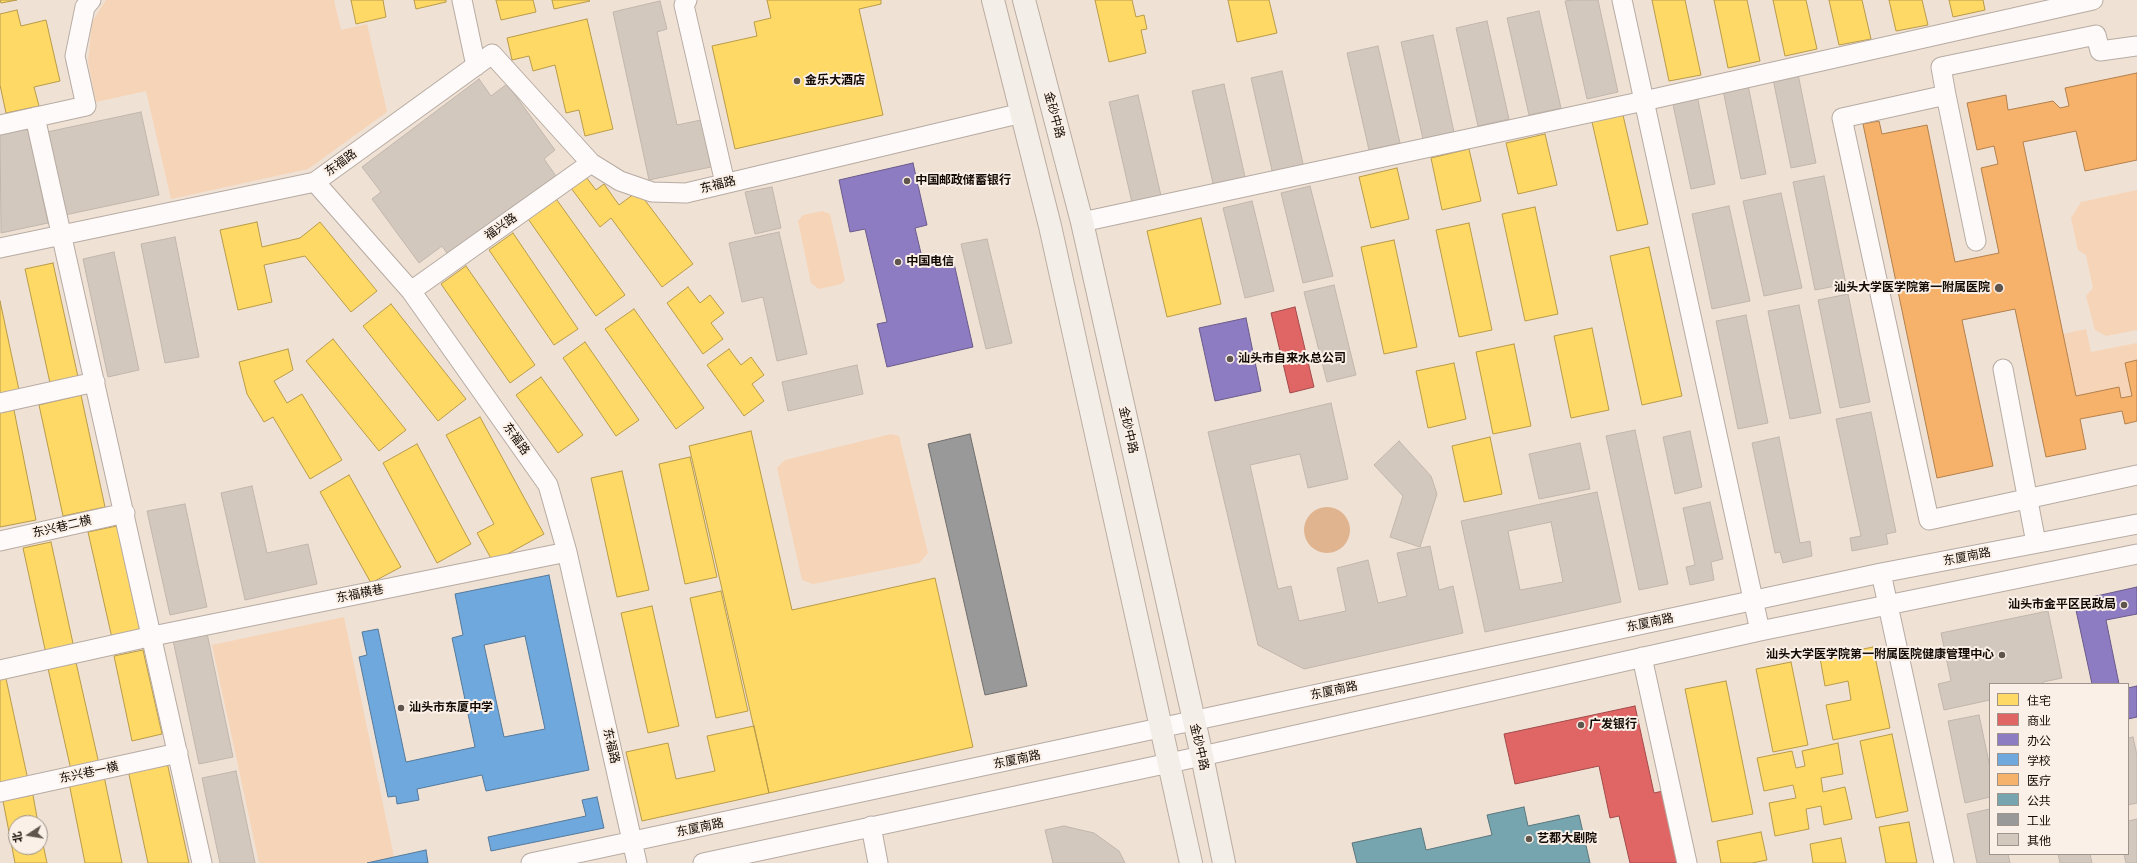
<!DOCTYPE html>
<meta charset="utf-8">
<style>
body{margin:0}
#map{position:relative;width:2137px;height:863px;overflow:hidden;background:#f0e1d5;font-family:"PT Sans Narrow","Noto Sans SC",sans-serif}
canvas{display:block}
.legend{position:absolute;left:1989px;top:683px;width:140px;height:172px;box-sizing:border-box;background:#fbf0e7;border:1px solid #9e948c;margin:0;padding:5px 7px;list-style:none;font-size:12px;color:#120a04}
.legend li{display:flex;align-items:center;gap:8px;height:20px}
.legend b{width:20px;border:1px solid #9e948c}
.north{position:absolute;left:8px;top:815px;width:40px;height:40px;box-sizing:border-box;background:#fbf0e7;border:1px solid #9e948c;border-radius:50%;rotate:258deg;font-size:11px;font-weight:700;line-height:16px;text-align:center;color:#120a04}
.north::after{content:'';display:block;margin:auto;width:14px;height:18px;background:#60554d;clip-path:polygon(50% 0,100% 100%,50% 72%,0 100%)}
</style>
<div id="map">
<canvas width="2137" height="863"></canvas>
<ul class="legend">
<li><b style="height:11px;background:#ffd966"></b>住宅</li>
<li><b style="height:11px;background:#e06666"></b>商业</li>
<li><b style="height:11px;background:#8e7cc3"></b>办公</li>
<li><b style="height:11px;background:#6fa8dc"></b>学校</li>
<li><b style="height:11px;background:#f6b26b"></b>医疗</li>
<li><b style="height:11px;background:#76a5af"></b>公共</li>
<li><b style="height:11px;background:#999"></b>工业</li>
<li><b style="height:11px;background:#d3c8be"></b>其他</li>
</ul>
<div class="north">北</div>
</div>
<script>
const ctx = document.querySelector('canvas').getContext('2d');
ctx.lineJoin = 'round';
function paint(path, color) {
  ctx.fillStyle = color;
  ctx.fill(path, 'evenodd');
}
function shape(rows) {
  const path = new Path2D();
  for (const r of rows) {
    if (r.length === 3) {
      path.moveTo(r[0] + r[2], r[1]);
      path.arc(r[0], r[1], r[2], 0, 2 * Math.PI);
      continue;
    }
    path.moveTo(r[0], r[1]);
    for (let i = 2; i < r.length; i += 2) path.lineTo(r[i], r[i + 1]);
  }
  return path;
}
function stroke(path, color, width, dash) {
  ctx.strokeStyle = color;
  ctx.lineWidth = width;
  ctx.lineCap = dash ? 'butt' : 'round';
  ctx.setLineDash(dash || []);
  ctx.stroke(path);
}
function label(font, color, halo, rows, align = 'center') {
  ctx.font = font + ' "PT Sans Narrow","Noto Sans SC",sans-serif';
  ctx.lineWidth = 4;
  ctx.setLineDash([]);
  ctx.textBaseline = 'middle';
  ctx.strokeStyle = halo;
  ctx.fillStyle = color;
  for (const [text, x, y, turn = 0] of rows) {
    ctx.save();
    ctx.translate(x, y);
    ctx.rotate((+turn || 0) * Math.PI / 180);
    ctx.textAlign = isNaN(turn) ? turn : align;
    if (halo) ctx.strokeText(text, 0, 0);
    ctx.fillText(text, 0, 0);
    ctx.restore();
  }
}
const green = shape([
 [106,0,334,0,341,30,367,24,387,112,308,169,171,199,146,91,96,102,88,62,92,22],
 [2137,190,2137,330,2106,336,2095,330,2086,296,2093,288,2086,255,2078,250,2071,218,2081,202],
 [822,211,830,214,845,280,841,284,819,289,811,283,798,221,803,215],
 [2086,329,2091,352,2137,343,2137,360,2125,363,2132,396,2121,398,2118,387,2076,396,2063,334],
 [891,434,899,436,928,553,919,563,813,584,802,580,777,468,785,460],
 [344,617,394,857,367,863,259,863,212,645]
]);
const water = shape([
 [1327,530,23]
]);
const homes = shape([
 [0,0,17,0,1,3,0,0],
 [351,0,383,0,386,17,356,24,351,0],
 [414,0,446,0,446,2,416,9,414,0],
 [496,0,533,0,536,12,501,20,496,0],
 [552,0,589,0,590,1,554,9,552,0],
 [767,0,881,0,881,4,859,9,883,115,735,149,712,46,757,36,754,22,771,18,767,0],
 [1095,0,1132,0,1136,17,1144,15,1147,29,1141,30,1146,53,1109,62,1095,0],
 [1228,0,1269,0,1277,33,1237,42,1228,0],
 [1652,0,1685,0,1701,75,1669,81,1652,0],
 [1714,0,1747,0,1760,61,1728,68,1714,0],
 [1773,0,1806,0,1817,49,1785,56,1773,0],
 [1829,0,1862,0,1871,39,1839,45,1829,0],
 [1889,0,1922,0,1928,25,1896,31,1889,0],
 [1949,0,1983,0,1985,10,1953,17,1949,0],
 [17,10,21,26,46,20,60,81,34,87,39,106,6,113,0,85,0,14,17,10],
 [587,19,613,129,585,136,579,110,566,113,555,65,533,71,529,56,512,60,507,38,587,19],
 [1623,115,1648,224,1617,231,1592,122,1623,115],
 [1545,134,1557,185,1518,194,1506,143,1545,134],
 [1469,149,1481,201,1442,210,1431,158,1469,149],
 [1397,168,1409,219,1371,228,1359,177,1397,168],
 [586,177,596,190,604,184,619,205,638,191,693,264,662,287,611,218,600,227,571,188,586,177],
 [554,196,625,295,596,316,526,216,554,196],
 [1535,207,1558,314,1525,321,1502,214,1535,207],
 [1201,218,1221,304,1167,317,1147,231,1201,218],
 [257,222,262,247,300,238,320,222,377,291,351,312,305,256,264,265,272,302,238,310,220,230,257,222],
 [1469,223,1492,330,1459,337,1436,230,1469,223],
 [513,233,578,329,554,345,489,250,513,233],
 [1394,240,1417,347,1384,354,1361,247,1394,240],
 [1649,247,1682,396,1642,405,1610,256,1649,247],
 [53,263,78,377,50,383,25,269,53,263],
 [466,266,535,365,510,383,441,284,466,266],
 [688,287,700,303,710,295,724,313,711,323,723,339,703,354,667,303,688,287],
 [0,301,19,390,0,394,0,301],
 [391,304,466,399,438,421,363,326,391,304],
 [634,309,704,408,676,429,605,329,634,309],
 [1592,328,1609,410,1571,418,1554,336,1592,328],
 [333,339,406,430,379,451,306,361,333,339],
 [585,342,639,420,616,436,563,358,585,342],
 [1514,344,1531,426,1493,434,1476,352,1514,344],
 [288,349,293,370,274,381,287,403,302,394,342,460,310,479,273,417,264,422,247,394,239,362,288,349],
 [729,349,741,365,751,357,764,375,752,384,764,401,744,416,707,365,729,349],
 [1454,363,1466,419,1428,428,1416,371,1454,363],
 [541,377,583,435,558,453,516,395,541,377],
 [81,395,105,507,63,516,39,405,81,395],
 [14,410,36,520,0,527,0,413,14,410],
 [480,417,544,534,493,562,477,533,494,524,446,435,480,417],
 [751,431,792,610,935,578,973,747,769,793,689,446,751,431],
 [1490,437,1502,494,1464,502,1452,446,1490,437],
 [417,444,471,544,437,563,383,463,417,444],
 [690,457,717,577,685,584,659,464,690,457],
 [622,471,649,590,617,597,591,478,622,471],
 [349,475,401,567,371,583,320,492,349,475],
 [117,526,140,631,112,638,88,532,117,526],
 [51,542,74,648,46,654,23,548,51,542],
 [721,591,748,711,716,718,690,598,721,591],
 [652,606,679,726,648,733,621,613,652,606],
 [1873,647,1890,728,1833,740,1826,705,1851,700,1848,681,1825,686,1820,658,1873,647],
 [143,650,162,734,132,741,114,656,143,650],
 [75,658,99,764,71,770,47,664,75,658],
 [1791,662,1808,745,1773,752,1756,669,1791,662],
 [5,674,28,780,0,787,0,675,5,674],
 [1726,681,1753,814,1712,822,1685,689,1726,681],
 [754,726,769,793,642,821,626,752,668,743,676,779,715,771,707,736,754,726],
 [1892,734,1908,811,1876,818,1860,741,1892,734],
 [1838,743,1843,774,1821,778,1823,792,1845,787,1852,819,1824,825,1821,806,1806,809,1809,829,1775,836,1769,803,1796,798,1793,785,1764,791,1757,758,1792,751,1796,768,1805,766,1802,751,1838,743],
 [167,762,189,863,148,863,128,770,167,762],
 [104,776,122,863,85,863,69,783,104,776],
 [33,795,38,823,16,823,16,847,40,847,40,830,47,863,15,863,3,801,33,795],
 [1909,822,1917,863,1886,863,1879,827,1909,822],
 [1761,832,1767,860,1752,863,1721,863,1717,841,1761,832],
 [1841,838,1846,863,1813,863,1810,844,1841,838]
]);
const shops = shape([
 [1295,307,1314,387,1290,393,1271,313,1295,307],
 [1635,706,1654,793,1663,791,1679,863,1630,863,1619,816,1610,818,1599,766,1515,784,1504,734,1635,706]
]);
const offices = shape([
 [913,163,927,225,915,228,924,266,953,259,973,347,887,367,877,324,887,322,865,229,850,232,839,180,913,163],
 [1246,318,1261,391,1215,401,1199,328,1246,318],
 [2137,587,2137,614,2106,620,2119,684,2092,684,2074,601,2137,587],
 [2137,686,2137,717,2128,719,2128,688,2137,686]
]);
const schools = shape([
 [549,575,589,770,486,791,482,775,417,789,419,800,397,804,396,796,388,797,359,657,367,655,362,632,378,629,406,762,475,747,452,638,463,635,455,594,549,575],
 [525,636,545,729,504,737,484,645,525,636],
 [597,797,604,828,491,851,488,837,586,816,582,800,597,797],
 [426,850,428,863,367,863,394,857,426,850]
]);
const health = shape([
 [2137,73,2137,160,2085,171,2076,131,2023,142,2076,396,2119,387,2121,398,2132,396,2125,363,2137,360,2137,421,2125,424,2122,411,2080,419,2086,449,2046,457,2015,309,1962,320,1993,466,1937,478,1863,124,1879,121,1882,134,1927,125,1955,262,1999,253,1981,168,1998,164,1994,146,1977,150,1967,103,2006,95,2008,110,2053,101,2060,108,2069,106,2065,88,2137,73]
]);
const public = shape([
 [1524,807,1528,826,1579,815,1590,863,1357,863,1352,843,1421,828,1426,850,1492,835,1487,815,1524,807]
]);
const industry = shape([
 [970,434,1027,686,985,695,928,444,970,434]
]);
const building = shape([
 [1572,0,1598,0,1618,92,1587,99,1565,1,1572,0],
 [660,1,667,29,657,32,677,125,701,120,711,167,649,180,613,12,660,1],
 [1539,11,1561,108,1529,115,1507,18,1539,11],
 [1487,21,1509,119,1478,126,1456,28,1487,21],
 [1433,35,1454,132,1423,139,1401,42,1433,35],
 [1378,46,1400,143,1369,150,1347,53,1378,46],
 [1282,71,1304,168,1273,175,1251,78,1282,71],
 [1798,74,1816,163,1791,168,1773,79,1798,74],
 [479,79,491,96,507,84,555,150,544,159,556,176,449,256,442,246,419,263,372,199,381,192,362,167,479,79],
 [1224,84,1246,181,1214,188,1192,91,1224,84],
 [1748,85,1766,174,1741,179,1723,90,1748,85],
 [1138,95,1162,200,1133,207,1109,102,1138,95],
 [1697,95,1715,184,1691,189,1672,100,1697,95],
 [141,112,159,195,65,215,47,132,141,112],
 [27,125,48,223,1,233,0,131,27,125],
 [1824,176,1846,284,1815,290,1793,182,1824,176],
 [1310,186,1333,276,1303,283,1281,193,1310,186],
 [772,187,781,228,755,234,745,192,772,187],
 [1781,193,1802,288,1764,296,1743,201,1781,193],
 [1252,201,1274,291,1245,298,1223,208,1252,201],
 [1729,206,1750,301,1712,309,1692,214,1729,206],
 [779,232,807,354,777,361,763,297,742,302,729,243,779,232],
 [175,237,199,357,165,363,141,244,175,237],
 [987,239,1012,343,986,349,961,244,987,239],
 [114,252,139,370,108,377,83,259,114,252],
 [1334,285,1356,375,1327,382,1304,292,1334,285],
 [1848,294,1870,402,1840,408,1818,300,1848,294],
 [1799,305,1821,413,1790,419,1768,311,1799,305],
 [1746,315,1768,423,1738,429,1716,321,1746,315],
 [857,365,863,394,788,411,782,382,857,365],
 [1331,403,1348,479,1308,488,1300,454,1250,465,1278,589,1291,586,1299,621,1346,611,1337,568,1368,560,1378,603,1407,596,1397,553,1430,546,1439,590,1453,586,1463,633,1304,669,1258,645,1208,432,1331,403],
 [1871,412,1896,532,1886,534,1888,544,1852,551,1850,538,1861,536,1836,419,1871,412],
 [1635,430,1668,584,1639,590,1606,436,1635,430],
 [1690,431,1702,487,1675,494,1663,437,1690,431],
 [1779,437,1800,543,1810,541,1812,556,1783,563,1780,552,1775,553,1752,443,1779,437],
 [1399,441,1431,476,1437,494,1420,547,1390,537,1403,496,1374,465,1399,441],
 [1580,443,1590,489,1539,499,1529,454,1580,443],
 [252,486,267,553,308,544,317,584,245,600,221,493,252,486],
 [1597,492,1621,602,1485,632,1461,521,1597,492],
 [1551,522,1563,582,1520,590,1508,531,1551,522],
 [1710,502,1723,559,1711,562,1714,580,1690,585,1686,567,1695,565,1683,508,1710,502],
 [185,504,207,607,170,615,147,511,185,504],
 [2048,611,2062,678,2043,682,2044,684,1990,684,1990,700,1944,710,1938,684,1951,681,1941,633,2048,611],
 [207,633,233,757,199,764,173,640,207,633],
 [1979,715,1990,767,1990,797,1965,803,1948,721,1979,715],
 [2133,737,2137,755,2137,803,2128,805,2128,738,2133,737],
 [236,771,255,863,220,863,202,778,236,771],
 [1990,809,1990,854,2008,854,2010,863,1977,863,1967,814,1990,809],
 [2137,819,2137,863,2126,863,2124,854,2128,854,2128,821,2137,819],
 [1064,826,1094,833,1119,851,1125,863,1053,863,1045,830,1064,826],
 [2058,854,2090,854,2092,863,2060,863,2058,854]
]);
const minor = shape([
 [462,0,476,66],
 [687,0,684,5,725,183],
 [1622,0,1760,631],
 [1946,95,1941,67,2096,35,2100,51,2137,46],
 [35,117,202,863],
 [0,125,86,106,75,56,85,7,91,0],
 [315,182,411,291,548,485,567,552,637,863],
 [1082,222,1644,101,2093,0],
 [1976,241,1946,95,1842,118,1929,520,2137,475],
 [0,248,315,182,492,54,591,163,620,181,652,192,686,193,1022,113],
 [411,291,591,163],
 [2003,369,2036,543],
 [0,403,95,382],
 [0,541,125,513],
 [1881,573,1944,863],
 [1642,657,1687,863],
 [0,670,153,636,567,552],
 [0,792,178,753],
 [871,826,878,863],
 [531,863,1881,573,2137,524],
 [703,863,1202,756,1760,631,2137,554]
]);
const major = shape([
 [993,0,1050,226,1191,863],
 [1024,0,1082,222,1202,756,1224,863]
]);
const markers = [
 [797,81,4,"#60554d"],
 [907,181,4,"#60554d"],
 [898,262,4,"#60554d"],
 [1999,288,5,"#60554d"],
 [1230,359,4,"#60554d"],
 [2124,605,4,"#60554d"],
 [2002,655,4,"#60554d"],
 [401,708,4,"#60554d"],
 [1581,725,4,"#60554d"],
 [1529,839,4,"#60554d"]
];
const poiNames = [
 ["金乐大酒店",805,81],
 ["中国邮政储蓄银行",915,181],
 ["中国电信",906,262],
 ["汕头大学医学院第一附属医院",1990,288,"right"],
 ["汕头市自来水总公司",1238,359],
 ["汕头市金平区民政局",2116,605,"right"],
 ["汕头大学医学院第一附属医院健康管理中心",1994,655,"right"],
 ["汕头市东厦中学",409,708],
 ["广发银行",1589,725],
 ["艺都大剧院",1537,839]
];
const streetNames = [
 ["金砂中路",1054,115,75],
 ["东福路",341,163,-36],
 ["东福路",718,185,-14],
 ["福兴路",501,227,-35],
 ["金砂中路",1128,430,77],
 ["东福路",516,439,55],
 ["东兴巷二横",62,527,-13],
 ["东厦南路",1967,557,-11],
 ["东福横巷",360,594,-11],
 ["东厦南路",1650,623,-12],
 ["东厦南路",1334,691,-12],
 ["东福路",611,746,77],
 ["金砂中路",1199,747,77],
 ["东厦南路",1017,760,-12],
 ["东兴巷一横",89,773,-12],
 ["东厦南路",700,828,-12]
];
paint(green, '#f6d4b7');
paint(water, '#dfb48f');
paint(homes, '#ffd966');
stroke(homes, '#b89b49', 1);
paint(shops, '#e06666');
stroke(shops, '#a24a49', 1);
paint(offices, '#8e7cc3');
stroke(offices, '#695a8a', 1);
paint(schools, '#6fa8dc');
stroke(schools, '#53799b', 1);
paint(health, '#f6b26b');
stroke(health, '#b2804c', 1);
paint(public, '#76a5af');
stroke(public, '#58767c', 1);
paint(industry, '#999');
stroke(industry, '#706e6c', 1);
paint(building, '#d3c8be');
stroke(building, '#c1b6ac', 1);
stroke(minor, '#b7aba2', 21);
stroke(major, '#baaca0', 24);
stroke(minor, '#fdfaf9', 19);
stroke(major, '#f4eee9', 22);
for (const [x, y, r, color] of markers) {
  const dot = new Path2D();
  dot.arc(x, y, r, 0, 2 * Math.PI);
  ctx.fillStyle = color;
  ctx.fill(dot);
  stroke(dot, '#fbf0e7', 1.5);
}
label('bold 12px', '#120a04', '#fbf0e7', poiNames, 'left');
label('12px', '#120a04', '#fbf0e7', streetNames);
</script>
